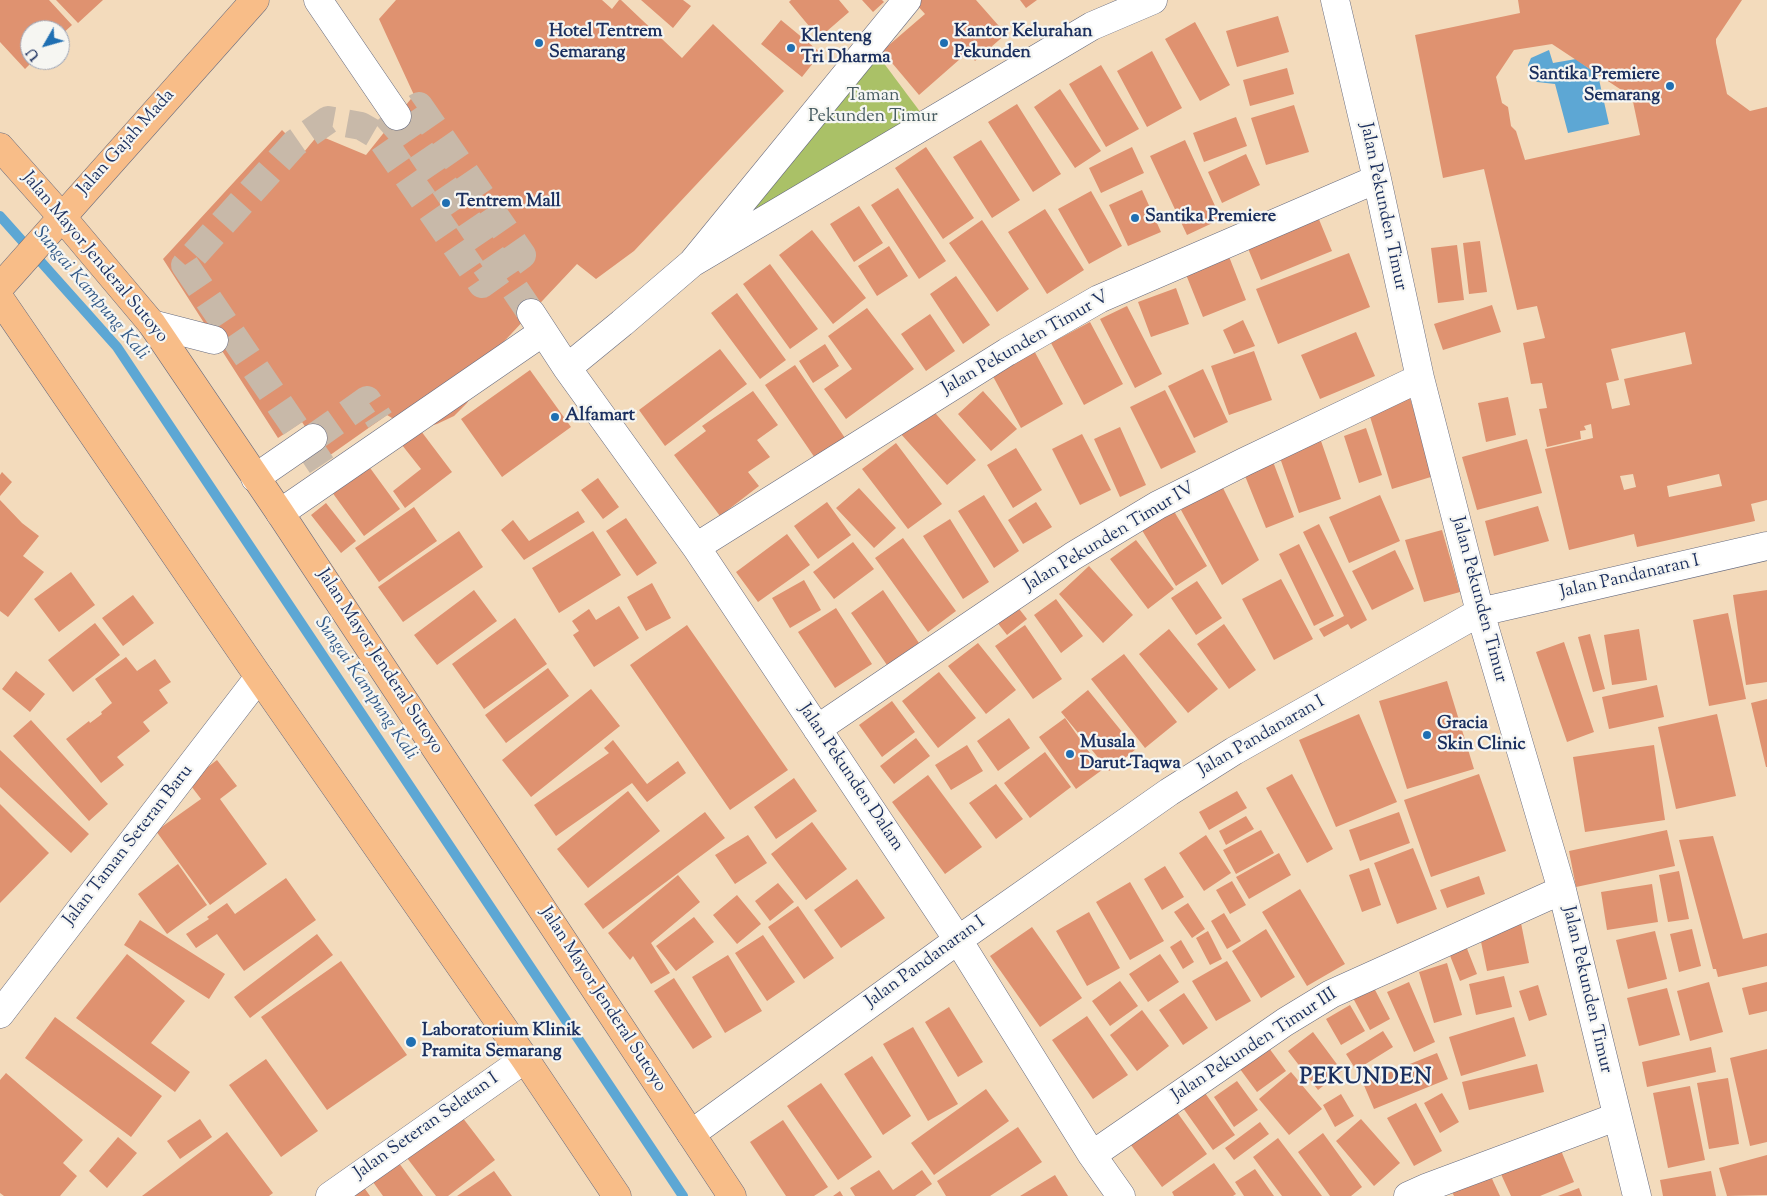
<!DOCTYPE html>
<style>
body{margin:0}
#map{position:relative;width:1767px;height:1196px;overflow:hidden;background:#f3dbbc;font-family:"Sorts Mill Goudy",serif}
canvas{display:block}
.north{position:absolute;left:20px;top:20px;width:50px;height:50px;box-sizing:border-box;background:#f6f6f2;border:1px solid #9ea6b7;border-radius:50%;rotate:232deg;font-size:14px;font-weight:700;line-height:20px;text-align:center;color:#1b2f5e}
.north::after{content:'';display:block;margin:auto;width:18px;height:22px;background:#1f6fb2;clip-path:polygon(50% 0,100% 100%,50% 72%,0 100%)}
</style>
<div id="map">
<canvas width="1767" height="1196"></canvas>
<div class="north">U</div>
</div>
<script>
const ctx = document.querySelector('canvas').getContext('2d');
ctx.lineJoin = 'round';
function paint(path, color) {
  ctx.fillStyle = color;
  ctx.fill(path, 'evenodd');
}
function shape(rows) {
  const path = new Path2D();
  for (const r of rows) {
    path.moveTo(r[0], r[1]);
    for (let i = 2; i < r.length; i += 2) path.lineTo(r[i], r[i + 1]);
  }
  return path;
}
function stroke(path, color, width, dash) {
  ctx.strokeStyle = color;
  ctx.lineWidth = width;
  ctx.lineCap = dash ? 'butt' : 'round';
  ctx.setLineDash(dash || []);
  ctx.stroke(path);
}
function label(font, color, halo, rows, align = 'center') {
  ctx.font = font + ' "Sorts Mill Goudy",serif';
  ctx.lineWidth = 4.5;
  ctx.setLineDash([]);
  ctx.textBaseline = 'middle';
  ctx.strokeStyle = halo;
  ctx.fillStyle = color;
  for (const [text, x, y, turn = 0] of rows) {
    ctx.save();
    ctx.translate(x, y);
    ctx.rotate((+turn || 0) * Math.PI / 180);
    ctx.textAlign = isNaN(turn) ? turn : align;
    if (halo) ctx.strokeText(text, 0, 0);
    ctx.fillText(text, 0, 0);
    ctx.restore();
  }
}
const green = shape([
 [874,50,924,117,727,236]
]);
const water = shape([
 [1549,50,1553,63,1576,59,1598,75,1609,124,1568,133,1555,84,1537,82,1530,75,1528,65,1531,58]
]);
const stream = shape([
 [0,216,117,347,683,1196]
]);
const building = shape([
 [0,0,49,0,72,25,60,36,60,30,30,30,30,60,34,60,25,69,0,42],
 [56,0,103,0,78,23],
 [396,0,602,0,612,9,619,0,621,0,682,58,713,24,784,91,634,251,596,279,577,264,479,368,477,387,467,403,454,416,437,424,422,428,402,424,387,415,326,458,302,422,278,438,163,259,282,130,304,152,318,135,366,155,414,95,379,19],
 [641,0,683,0,691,6,673,28],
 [791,0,839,0,849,12,819,38,789,2],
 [862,0,882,0,884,2,873,12],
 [920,0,976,0,1006,34,975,61,968,52,919,95,882,51,925,14,916,4],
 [1020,0,1037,0,1026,8],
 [1518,0,1742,0,1716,39,1716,43,1727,94,1750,111,1767,107,1767,500,1751,504,1755,521,1637,547,1634,534,1569,550,1545,449,1593,438,1591,424,1584,426,1586,430,1580,431,1581,439,1547,447,1539,409,1547,408,1542,383,1531,384,1523,343,1545,338,1537,306,1517,310,1484,169,1443,178,1415,35,1520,13],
 [1552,44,1632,97,1640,135,1525,160,1516,131,1511,126,1508,107,1502,103,1496,77,1514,50],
 [1685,332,1692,364,1624,379,1630,405,1612,409,1606,383,1619,380,1611,349],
 [1633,474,1636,487,1624,490,1620,476],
 [1719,474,1722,486,1669,497,1667,486],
 [1278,16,1289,52,1237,67,1226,31],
 [781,20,821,53,802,77,761,44],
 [1195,22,1230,85,1200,101,1165,39],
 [1152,51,1182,108,1147,127,1117,71],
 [1101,65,1139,129,1106,147,1069,84],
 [1287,68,1294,94,1250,106,1243,80],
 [1060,89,1101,151,1075,168,1034,107],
 [1017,104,1061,174,1033,192,988,122],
 [1294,105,1309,152,1266,165,1251,118],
 [1236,117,1247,146,1204,162,1193,133],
 [981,140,1020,200,992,218,953,157],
 [1185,140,1221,219,1187,235,1150,156],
 [926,147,974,218,943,239,895,168],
 [1132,147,1144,173,1101,193,1089,168],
 [1246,154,1260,185,1222,203,1208,172],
 [898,188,946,261,919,279,871,205],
 [1142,190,1161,232,1128,246,1109,205],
 [1091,191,1122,246,1089,264,1058,209],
 [859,206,883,243,854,262,830,224],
 [1045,209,1084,270,1047,294,1008,232],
 [1318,217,1332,251,1261,280,1247,246],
 [982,220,1029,289,997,312,949,243],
 [812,230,866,298,833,324,779,255],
 [1480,241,1487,292,1469,294,1463,243],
 [1457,245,1464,300,1438,303,1431,248],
 [889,246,908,276,877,296,858,266],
 [1349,253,1370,307,1278,344,1256,289],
 [1228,254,1246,300,1203,317,1185,272],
 [770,264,818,329,790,349,743,284],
 [956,276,990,325,963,344,930,294],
 [1176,288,1189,324,1151,337,1138,302],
 [737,293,786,360,760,379,711,313],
 [1492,305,1501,332,1443,350,1434,324],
 [1127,306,1162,374,1135,388,1100,319],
 [867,308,914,369,846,419,824,389,852,369,828,336],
 [930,314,955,351,926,371,901,334],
 [1243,320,1255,346,1234,354,1223,330],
 [1090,322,1123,384,1084,405,1051,343],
 [1356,332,1375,376,1320,399,1301,355],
 [825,344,839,366,813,383,799,361],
 [1031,345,1063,404,1021,428,989,369],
 [720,349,747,384,665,446,639,410],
 [1254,351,1272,400,1229,415,1211,366],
 [795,365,845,438,815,458,765,385],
 [1203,369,1228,422,1194,438,1168,386],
 [530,370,571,427,502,477,461,419],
 [1165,390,1196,452,1161,469,1130,407],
 [753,391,778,425,757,440,770,457,748,472,759,486,720,516,674,455,706,431,702,426],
 [983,391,1017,429,991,451,958,414],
 [1508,397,1516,435,1486,442,1478,403],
 [1410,398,1434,476,1392,489,1368,410],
 [930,407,976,460,947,485,900,433],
 [1120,427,1146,485,1120,497,1094,439],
 [1366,428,1382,475,1359,483,1344,436],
 [421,431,452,472,405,508,393,491,421,469,402,445],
 [1082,434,1111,490,1080,505,1052,449],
 [1320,438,1341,499,1299,513,1278,452],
 [1527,439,1542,493,1477,510,1462,457],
 [896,443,942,504,908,529,862,469],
 [1016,448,1042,490,1013,508,987,465],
 [1272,459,1294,517,1266,528,1243,471],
 [365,461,400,509,364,536,329,488],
 [2,472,12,482,0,496,0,475],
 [598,478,619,507,603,519,581,490],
 [1219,480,1259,560,1222,585,1181,510],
 [859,488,896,528,874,548,836,508],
 [984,495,1019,551,994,568,958,511],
 [1380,495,1400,541,1349,563,1329,517],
 [0,500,22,523,39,536,23,556,44,572,8,617,0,611],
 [827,502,851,535,818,559,794,526],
 [1036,502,1052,527,1023,544,1008,520],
 [326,503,356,541,341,553,311,515],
 [1538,506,1549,541,1494,556,1485,521],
 [414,507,437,541,379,582,355,548],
 [1172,508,1207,566,1176,586,1140,527],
 [578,511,585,522,524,560,501,530,513,520,529,541],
 [626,518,657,563,637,576,606,531],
 [950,519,989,582,963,599,923,536],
 [1319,524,1367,620,1351,629,1348,624,1324,637,1319,629,1344,616,1303,532],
 [1442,530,1460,592,1424,602,1405,540],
 [459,531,483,567,403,622,378,587],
 [593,531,621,575,559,613,532,568],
 [787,534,810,565,758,602,736,572],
 [903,538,956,611,928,632,875,558],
 [1136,540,1174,589,1148,609,1110,559],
 [853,542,874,569,834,599,813,572],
 [1299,544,1334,616,1314,626,1279,554],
 [1395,550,1414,589,1372,610,1352,571],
 [1089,566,1133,615,1103,643,1059,594],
 [71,572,95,605,59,632,34,599],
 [1281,579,1313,639,1274,660,1242,599],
 [804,580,821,610,790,628,772,598],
 [1197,581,1222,618,1196,635,1171,598],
 [652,583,671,618,646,631,627,597],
 [474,590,497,621,437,665,414,635],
 [883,590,919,643,887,665,851,613],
 [1767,590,1767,682,1746,685,1733,595],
 [133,595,154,623,123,646,102,618],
 [1056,599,1083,636,1061,653,1034,615],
 [1013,601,1027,619,1007,635,993,617],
 [619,606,639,638,594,667,573,635,579,631,572,621,589,609,596,620],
 [836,608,872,664,835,688,798,632],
 [1728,613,1746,699,1709,706,1693,620],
 [515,618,547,664,484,709,452,664],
 [95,623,120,655,73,692,48,660],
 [1224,624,1256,670,1229,689,1197,644],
 [687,625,788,770,730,810,630,665],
 [1025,625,1062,679,1033,699,995,646],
 [1169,629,1218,689,1188,713,1139,654],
 [1639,629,1647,680,1612,685,1604,635],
 [1590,634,1605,689,1593,692,1578,637],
 [1564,642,1594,732,1567,742,1536,652],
 [978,643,1016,690,986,714,948,666],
 [1124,654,1177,722,1145,748,1091,679],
 [126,657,137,671,155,659,171,682,159,690,168,703,143,722,150,731,117,757,124,765,101,783,66,739,89,721,90,723,102,714,101,712,112,703,95,679],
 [548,668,569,696,506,743,485,715],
 [16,671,45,694,30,712,2,689],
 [939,672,976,718,938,748,902,701],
 [1447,681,1474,769,1407,789,1379,701],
 [1657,685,1664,717,1609,729,1602,697],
 [591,689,620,726,531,797,502,760],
 [1088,690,1136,749,1109,771,1061,712],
 [1767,699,1767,767,1766,767,1751,703],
 [892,701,915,732,882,757,859,725],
 [1359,714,1397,802,1336,827,1299,740],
 [1717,714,1736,796,1676,809,1658,727],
 [1009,718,1030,748,998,771,977,741],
 [1065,718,1102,770,1076,789,1039,737],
 [31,720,108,804,89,821,13,736],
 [916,738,930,756,894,784,880,766],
 [613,740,647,784,678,761,686,773,647,802,632,783,556,836,534,805,609,753,604,748],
 [967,745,983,771,951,790,935,765],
 [1654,745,1665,820,1585,832,1573,757],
 [0,750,89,834,71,853,0,787],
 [1045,752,1071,787,1030,818,1004,783],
 [217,760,237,786,220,799,267,864,210,905,156,831,201,799,188,782],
 [1292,774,1333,849,1307,863,1266,788],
 [1479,774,1506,851,1431,877,1404,800],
 [928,775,982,847,945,874,892,802],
 [794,778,817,811,776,839,754,807],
 [996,784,1023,819,996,839,969,803],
 [628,791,660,831,588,888,557,849],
 [1237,791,1247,808,1209,830,1199,812],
 [0,804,49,853,0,903],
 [705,812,725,838,603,929,584,904],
 [1399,812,1410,843,1360,861,1349,830],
 [1246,816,1254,829,1226,845,1219,831],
 [812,822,847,869,806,900,771,854],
 [1261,830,1274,853,1236,874,1223,850],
 [1667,830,1675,866,1576,887,1569,851],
 [748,835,767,863,735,884,715,855],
 [1206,835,1231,873,1204,891,1179,853],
 [1713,836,1743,939,1767,933,1767,966,1718,977,1716,969,1713,969,1679,840],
 [1413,848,1437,909,1397,924,1374,863],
 [1279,853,1291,875,1249,899,1236,877],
 [178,864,207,905,167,934,138,894],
 [1165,866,1184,897,1162,910,1144,879],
 [1369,868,1381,905,1362,912,1349,875],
 [1679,871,1689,919,1668,922,1659,875],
 [678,875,700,902,651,943,670,973,651,984,633,956,630,960,608,933],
 [1479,876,1485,894,1447,908,1440,890],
 [286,878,316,920,244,971,217,934,196,948,186,934,209,919,207,917,227,903,235,914],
 [857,879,885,918,841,948,814,910],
 [1232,881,1246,905,1230,914,1216,890],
 [1130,882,1164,941,1130,960,1096,902],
 [778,883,794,902,770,921,755,901],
 [1652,884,1658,922,1607,930,1601,892],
 [1300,889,1345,964,1307,986,1262,912],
 [737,895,761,924,737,944,713,915],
 [1188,903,1205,929,1192,938,1174,912],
 [798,906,834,958,804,979,768,927],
 [1089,912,1120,968,1087,986,1056,931],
 [1224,913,1241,941,1227,949,1211,921],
 [694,917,714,942,676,971,656,946],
 [140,920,225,974,209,999,124,945],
 [1521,923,1529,963,1487,971,1479,932],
 [1032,927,1082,998,1040,1027,990,956],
 [1266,929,1295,977,1261,998,1232,951],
 [1692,929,1701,966,1679,972,1670,934],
 [1208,931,1222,959,1210,965,1196,938],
 [1655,931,1667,979,1628,989,1616,940],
 [317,934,333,955,250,1018,234,997],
 [763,935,795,982,767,1001,735,953],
 [1181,940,1194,962,1183,969,1170,947],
 [1464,941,1477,974,1460,981,1447,948],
 [127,954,185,1001,151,1043,190,1072,175,1092,76,1018],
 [1160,954,1179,982,1148,1002,1129,974],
 [728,955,762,1011,725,1033,692,977],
 [341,961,407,1055,327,1110,261,1017],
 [1227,961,1251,1001,1216,1021,1192,981],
 [1447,963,1462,1015,1434,1023,1419,972],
 [1504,976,1512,1007,1476,1015,1469,984],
 [674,978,712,1037,693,1049,654,991],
 [1120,981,1138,1006,1110,1026,1092,1001],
 [1409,982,1435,1042,1414,1052,1387,992],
 [1709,982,1723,1032,1690,1041,1677,991],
 [1767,982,1767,1011,1749,1015,1742,988],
 [1538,985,1547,1015,1529,1021,1519,991],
 [1373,986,1390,1019,1370,1030,1353,998],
 [1667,988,1680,1035,1639,1046,1627,998],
 [1184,993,1208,1028,1183,1045,1159,1010],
 [1350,1005,1365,1031,1341,1045,1326,1019],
 [949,1007,983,1062,958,1077,925,1022],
 [1142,1010,1169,1046,1137,1071,1110,1035],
 [1087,1016,1128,1075,1093,1099,1052,1040],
 [55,1017,162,1096,131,1137,25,1058],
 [1514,1017,1526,1056,1461,1076,1449,1037],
 [913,1027,958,1104,928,1121,883,1044],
 [1383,1031,1393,1047,1356,1070,1346,1054],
 [1313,1032,1342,1071,1318,1090,1288,1051],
 [1266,1044,1286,1071,1257,1092,1237,1065],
 [1711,1047,1716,1072,1647,1087,1642,1062],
 [1767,1049,1767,1142,1750,1146,1730,1058],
 [1437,1053,1448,1079,1374,1109,1363,1083],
 [872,1056,911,1116,883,1135,844,1074],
 [266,1059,318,1131,281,1157,229,1085],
 [1537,1064,1544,1092,1469,1110,1462,1082],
 [1291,1072,1322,1109,1289,1135,1259,1099],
 [6,1073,83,1140,63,1163,77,1176,60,1196,4,1196,0,1193,0,1080],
 [1728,1078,1739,1144,1709,1149,1697,1083],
 [1237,1081,1258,1110,1234,1127,1214,1097],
 [821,1083,872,1157,838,1180,787,1106],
 [1690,1086,1705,1160,1668,1168,1653,1093],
 [986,1089,1009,1121,934,1175,911,1143],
 [1205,1093,1235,1135,1213,1150,1183,1108],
 [1442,1093,1459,1122,1440,1133,1424,1103],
 [1341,1094,1354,1116,1335,1127,1323,1105],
 [1416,1103,1442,1151,1414,1166,1387,1118],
 [1174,1108,1207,1154,1162,1187,1128,1141],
 [459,1113,495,1160,448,1196,436,1196,404,1154],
 [200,1119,212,1137,180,1159,167,1141],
 [1361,1119,1400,1163,1374,1186,1336,1141],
 [783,1120,828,1187,814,1196,786,1196,750,1142],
 [1260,1122,1269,1134,1234,1160,1225,1148],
 [1018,1127,1042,1162,990,1196,946,1196,937,1181],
 [227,1132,273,1193,269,1196,142,1196],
 [1323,1133,1362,1187,1351,1196,1330,1196,1298,1152],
 [118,1137,137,1153,107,1188,89,1171],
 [1278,1138,1322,1196,1282,1196,1253,1157],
 [1560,1148,1574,1182,1540,1196,1511,1196,1500,1172],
 [1767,1155,1767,1195,1727,1196,1719,1168],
 [399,1163,423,1196,383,1196,373,1182],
 [1214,1163,1236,1194,1233,1196,1174,1196,1172,1192],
 [1487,1168,1500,1196,1454,1196,1449,1186],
 [1255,1169,1274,1196,1244,1196,1235,1182],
 [879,1170,893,1190,922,1170,932,1184,915,1196,855,1196,850,1188],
 [494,1171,512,1196,457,1196],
 [1711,1171,1716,1196,1663,1196,1660,1180],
 [1055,1175,1068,1196,1020,1196],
 [363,1186,370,1196,351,1196],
 [1579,1188,1582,1196,1558,1196],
 [840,1191,843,1196,833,1196]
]);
const minorTunnel = shape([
 [397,116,531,313],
 [295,427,185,265,295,143,328,120,361,126,380,137,482,284,522,255,419,106,399,120,380,137],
 [313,438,367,400,380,420],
 [306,442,330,478]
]);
const minor = shape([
 [318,0,397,116],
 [1335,0,1377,179,1420,378,1480,612,1562,890,1637,1196],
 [692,263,1092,26,1153,0],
 [531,313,567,368,696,547,958,940,1092,1155,1121,1196],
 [152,324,214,340],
 [567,368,622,323,692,263,907,0],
 [255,478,313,438],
 [280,513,543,332],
 [696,547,1007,352,1099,299,1377,179],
 [817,729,1073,556,1158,505,1244,462,1420,378],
 [0,1014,259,677],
 [691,1134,958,940,1169,792,1234,751,1480,612,1767,546],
 [1092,1155,1285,1022,1331,994,1562,890],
 [330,1196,525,1059],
 [1408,1196,1428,1187,1616,1117]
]);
const major = shape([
 [0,147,62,217,152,324,280,513,732,1196],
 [0,287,255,0],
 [0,299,259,677,525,1059,617,1196]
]);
const markers = [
 [539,43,5,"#1f6fb2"],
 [944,43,5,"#1f6fb2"],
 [791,48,5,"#1f6fb2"],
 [1670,86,5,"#1f6fb2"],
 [446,203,5,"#1f6fb2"],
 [1135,218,5,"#1f6fb2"],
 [555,417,5,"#1f6fb2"],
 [1427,735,5,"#1f6fb2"],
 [1070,754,5,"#1f6fb2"],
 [411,1042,6,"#1f6fb2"]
];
const poiNames = [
 ["Hotel Tentrem",549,33],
 ["Semarang",549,54],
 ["Kantor Kelurahan",954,33],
 ["Pekunden",954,54],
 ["Klenteng",801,38],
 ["Tri Dharma",801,59],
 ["Santika Premiere",1660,76,"right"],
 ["Semarang",1660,97,"right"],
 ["Tentrem Mall",456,203],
 ["Santika Premiere",1145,218],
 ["Alfamart",565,417],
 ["Gracia",1437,725],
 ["Skin Clinic",1437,746],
 ["Musala",1080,744],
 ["Darut-Taqwa",1080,765],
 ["Laboratorium Klinik",422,1032],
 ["Pramita Semarang",422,1053]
];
const parkNames = [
 ["Taman",873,97],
 ["Pekunden Timur",873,118]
];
const streetNames = [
 ["Jalan Gajah Mada",127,143,-48],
 ["Jalan Pekunden Timur",1382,207,78],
 ["Jalan Mayor Jenderal Sutoyo",94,258,50],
 ["Jalan Pekunden Timur V",1026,344,-30],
 ["Jalan Pekunden Timur IV",1110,538,-31],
 ["Jalan Pandanaran I",1630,578,-13],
 ["Jalan Pekunden Timur",1478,600,75],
 ["Jalan Mayor Jenderal Sutoyo",379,662,57],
 ["Jalan Pandanaran I",1262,737,-30],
 ["Jalan Pekunden Dalam",850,778,56],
 ["Jalan Taman Seteran Baru",129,846,-52],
 ["Jalan Pandanaran I",926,963,-36],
 ["Jalan Pekunden Timur",1586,990,77],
 ["Jalan Mayor Jenderal Sutoyo",602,1000,57],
 ["Jalan Pekunden Timur III",1255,1046,-33],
 ["Jalan Seteran Selatan I",427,1127,-35]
];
const waterNames = [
 ["Sungai Kampung Kali",90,294,50],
 ["Sungai Kampung Kali",365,689,56]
];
const districtNames = [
 ["PEKUNDEN",1366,1079]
];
paint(green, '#aac167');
paint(water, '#5da7d4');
stroke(stream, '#5da7d4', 10);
paint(building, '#df9270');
stroke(minorTunnel, '#c8b9a9', 28, [28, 14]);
stroke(minor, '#676b7f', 29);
stroke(major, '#676b7f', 29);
stroke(minor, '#fff', 28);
stroke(major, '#f8bd88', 28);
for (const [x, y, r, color] of markers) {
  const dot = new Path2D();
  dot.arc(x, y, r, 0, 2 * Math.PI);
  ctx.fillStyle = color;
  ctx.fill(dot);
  stroke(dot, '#f6f6f2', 2);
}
label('bold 18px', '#1b2f5e', '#f6f6f2', poiNames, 'left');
label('18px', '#465b61', '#f6f6f2', parkNames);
label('18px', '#1b2f5e', '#f6f6f2', streetNames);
label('italic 19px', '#325987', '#f6f6f2', waterNames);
ctx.letterSpacing = '1px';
label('bold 22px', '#1b2f5e', '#f6f6f2', districtNames);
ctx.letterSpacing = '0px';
</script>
